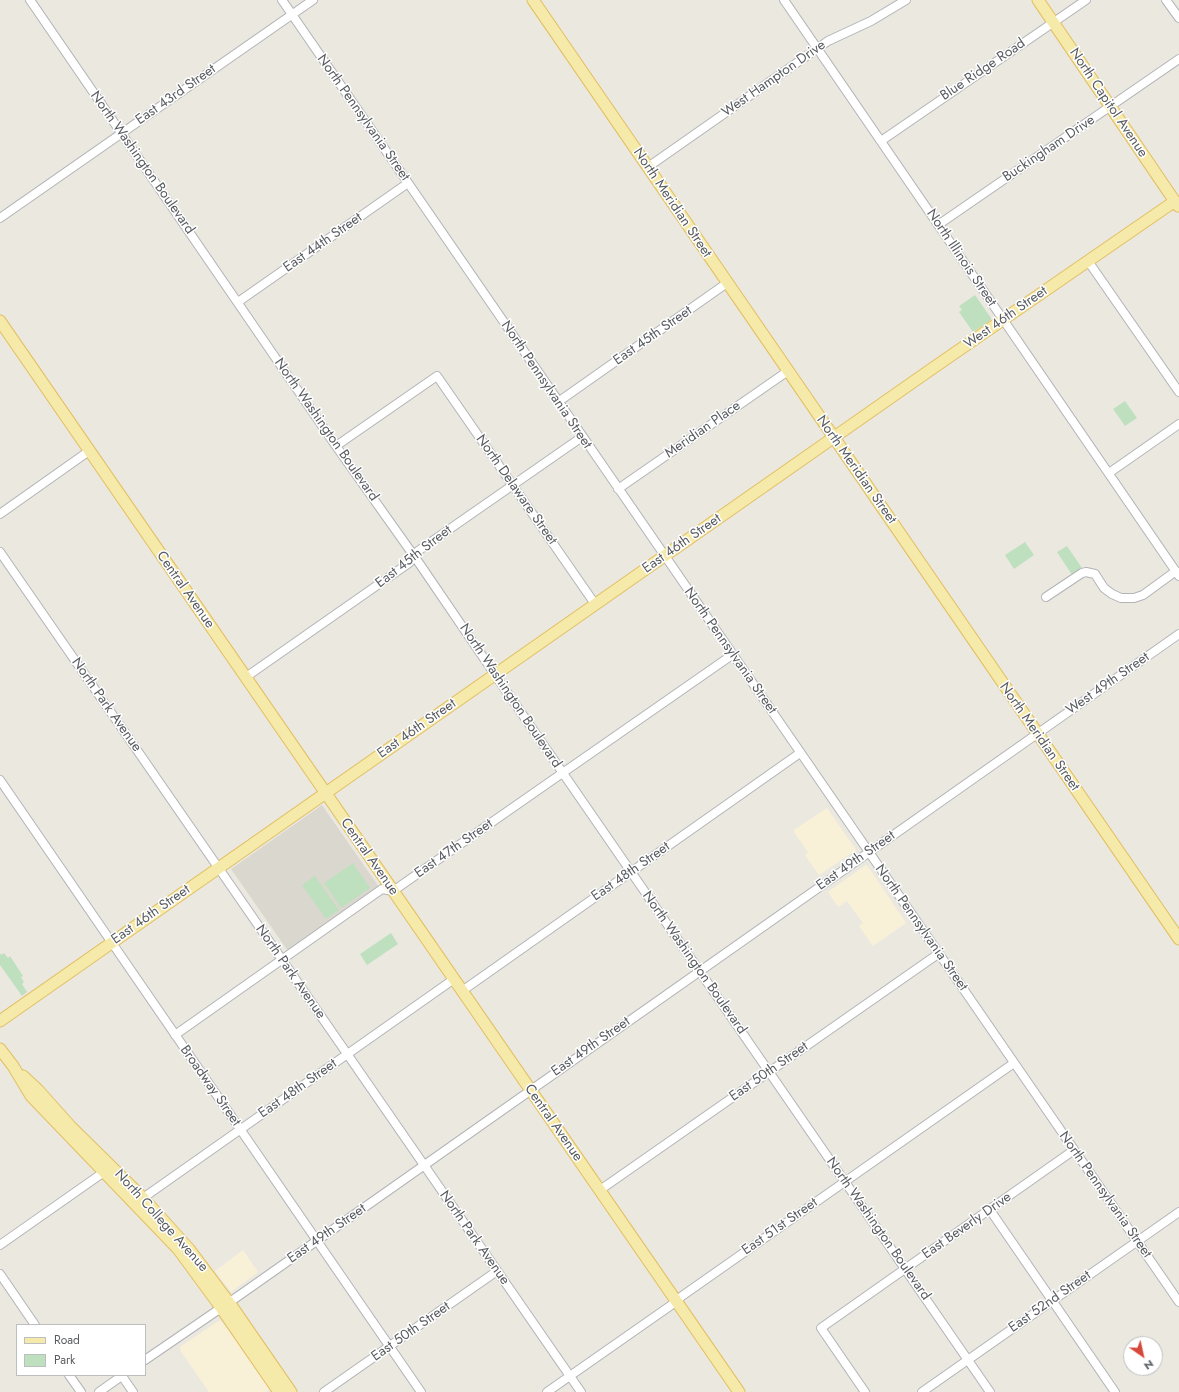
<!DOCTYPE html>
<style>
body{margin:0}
#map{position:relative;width:1179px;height:1392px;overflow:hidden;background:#ebe8e0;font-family:Jost,sans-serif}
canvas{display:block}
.legend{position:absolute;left:16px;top:1324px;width:130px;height:52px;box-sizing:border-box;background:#fff;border:1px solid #bdbebf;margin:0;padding:5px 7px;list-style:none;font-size:12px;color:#595c60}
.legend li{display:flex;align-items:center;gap:8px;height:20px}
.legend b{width:20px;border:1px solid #bdbebf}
.north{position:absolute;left:1123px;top:1336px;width:40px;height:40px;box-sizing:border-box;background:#fff;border:1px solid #bdbebf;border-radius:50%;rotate:146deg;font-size:11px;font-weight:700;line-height:16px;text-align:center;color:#595c60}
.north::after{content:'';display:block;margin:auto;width:14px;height:18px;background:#d6483b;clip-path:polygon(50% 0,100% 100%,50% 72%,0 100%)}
</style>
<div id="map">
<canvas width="1179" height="1392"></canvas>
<ul class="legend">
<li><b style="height:5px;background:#f6eaaa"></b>Road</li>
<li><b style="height:11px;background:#bfe0bf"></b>Park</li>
</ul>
<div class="north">N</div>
</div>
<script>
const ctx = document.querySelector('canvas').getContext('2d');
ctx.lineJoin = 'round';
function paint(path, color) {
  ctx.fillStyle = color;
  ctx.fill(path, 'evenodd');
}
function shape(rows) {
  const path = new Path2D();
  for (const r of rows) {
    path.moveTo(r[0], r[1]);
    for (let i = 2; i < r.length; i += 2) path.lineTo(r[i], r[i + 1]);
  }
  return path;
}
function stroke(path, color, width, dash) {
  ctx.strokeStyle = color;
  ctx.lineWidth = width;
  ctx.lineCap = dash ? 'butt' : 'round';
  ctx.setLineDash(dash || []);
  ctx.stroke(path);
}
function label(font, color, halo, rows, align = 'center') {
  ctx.font = font + ' Jost,sans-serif';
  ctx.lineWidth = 3;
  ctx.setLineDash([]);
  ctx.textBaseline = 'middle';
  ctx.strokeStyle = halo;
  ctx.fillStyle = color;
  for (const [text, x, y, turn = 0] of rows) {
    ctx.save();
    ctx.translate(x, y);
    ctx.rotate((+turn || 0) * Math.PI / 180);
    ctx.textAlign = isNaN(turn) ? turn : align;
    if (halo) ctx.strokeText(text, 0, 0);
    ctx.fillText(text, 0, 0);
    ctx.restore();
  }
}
const commercial = shape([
 [827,808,856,850,819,875,805,855,808,852,794,832,794,830],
 [866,865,871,871,906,923,873,946,859,926,863,923,847,901,838,907,828,892],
 [243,1250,258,1272,231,1292,215,1271],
 [220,1320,237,1340,261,1376,272,1388,266,1392,209,1392,180,1350,180,1347]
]);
const education = shape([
 [322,805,379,887,288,951,231,869]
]);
const green = shape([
 [975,295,991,318,991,320,973,332,959,312,962,310,959,306],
 [1125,401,1137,418,1125,426,1113,409],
 [1025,542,1034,555,1014,569,1005,555],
 [1067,546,1082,568,1072,575,1057,552],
 [353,863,370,888,341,908,324,883],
 [315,876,339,910,326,919,302,885],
 [391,933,398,944,367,965,360,954],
 [0,953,1,955,4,953,8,958,10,956,23,976,21,977,24,982,22,984,27,992,22,996,0,965]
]);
const minor = shape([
 [30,0,336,446,419,563,498,679,990,1392],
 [282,0,1179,1302],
 [784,0,1179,576],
 [1166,0,1179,18],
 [881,141,1086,0],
 [648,167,828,41,871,21,906,0],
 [0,218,313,0],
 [938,225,1179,59],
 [1088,261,1179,392],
 [238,302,408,183],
 [558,402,727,283],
 [336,446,437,376,595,604],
 [1109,473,1179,424],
 [618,489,788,371],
 [0,514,89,451],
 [0,552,581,1392],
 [1046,597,1082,573,1086,572,1095,574,1104,588,1112,594,1121,598,1134,598,1143,595,1176,571],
 [246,677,409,563,418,551,582,437],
 [0,780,421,1392],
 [462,991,800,753],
 [175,1035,382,889,393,891,732,655],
 [600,1190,938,954],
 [143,1198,454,979],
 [990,1210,1115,1392],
 [0,1245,104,1172],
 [0,1274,35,1325],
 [145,1360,237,1297,1179,634],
 [69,1375,81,1392],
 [122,1376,133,1392],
 [99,1392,123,1375],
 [324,1392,497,1271],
 [547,1392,670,1306,682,1296,1014,1063],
 [865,1392,821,1328,1074,1150],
 [922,1392,1179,1212]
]);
const major = shape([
 [533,0,1179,939],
 [1038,0,1178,206],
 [0,321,739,1392],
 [0,1021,933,368,1175,201],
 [0,1049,13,1066,31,1096,178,1249,217,1302,279,1392],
 [23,1076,38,1090,71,1127,143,1198,189,1249,233,1308,291,1392]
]);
const streetNames = [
 ["Blue Ridge Road",983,70,-34],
 ["West Hampton Drive",774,79,-35],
 ["East 43rd Street",176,95,-35],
 ["North Capitol Avenue",1108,103,56],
 ["North Pennsylvania Street",363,118,55],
 ["Buckingham Drive",1049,149,-34],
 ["North Washington Boulevard",142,163,55],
 ["North Meridian Street",672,203,56],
 ["East 44th Street",323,243,-35],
 ["North Illinois Street",961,258,56],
 ["West 46th Street",1006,318,-35],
 ["East 45th Street",653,336,-35],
 ["North Pennsylvania Street",546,385,56],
 ["North Washington Boulevard",326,430,55],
 ["Meridian Place",703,430,-35],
 ["North Meridian Street",856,470,55],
 ["North Delaware Street",516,490,55],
 ["East 46th Street",682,544,-35],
 ["East 45th Street",414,557,-38],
 ["Central Avenue",185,590,55],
 ["North Pennsylvania Street",730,651,55],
 ["West 49th Street",1108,684,-35],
 ["North Washington Boulevard",510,696,56],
 ["North Park Avenue",106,705,55],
 ["East 46th Street",417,729,-35],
 ["North Meridian Street",1039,737,55],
 ["East 47th Street",454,849,-35],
 ["Central Avenue",369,857,55],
 ["East 49th Street",856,861,-35],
 ["East 48th Street",631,872,-35],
 ["East 46th Street",151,915,-35],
 ["North Pennsylvania Street",921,928,55],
 ["North Washington Boulevard",694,963,55],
 ["North Park Avenue",290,972,55],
 ["East 49th Street",591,1047,-35],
 ["East 50th Street",769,1072,-35],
 ["Broadway Street",210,1086,55],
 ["East 48th Street",298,1089,-35],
 ["Central Avenue",553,1123,55],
 ["North Pennsylvania Street",1105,1195,55],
 ["North College Avenue",161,1221,48],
 ["East Beverly Drive",967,1226,-35],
 ["East 51st Street",780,1227,-35],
 ["North Washington Boulevard",878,1229,55],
 ["East 49th Street",327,1234,-35],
 ["North Park Avenue",474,1238,55],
 ["East 52nd Street",1050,1302,-35],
 ["East 50th Street",411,1332,-35]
];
paint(commercial, '#f9f1d7');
paint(education, '#dad7cf');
paint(green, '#bfe0bf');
stroke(minor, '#b1b3b7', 10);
stroke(major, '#e2bf62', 13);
stroke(minor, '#fff', 8);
stroke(major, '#f6eaaa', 11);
label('14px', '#595c60', '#fff', streetNames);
</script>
